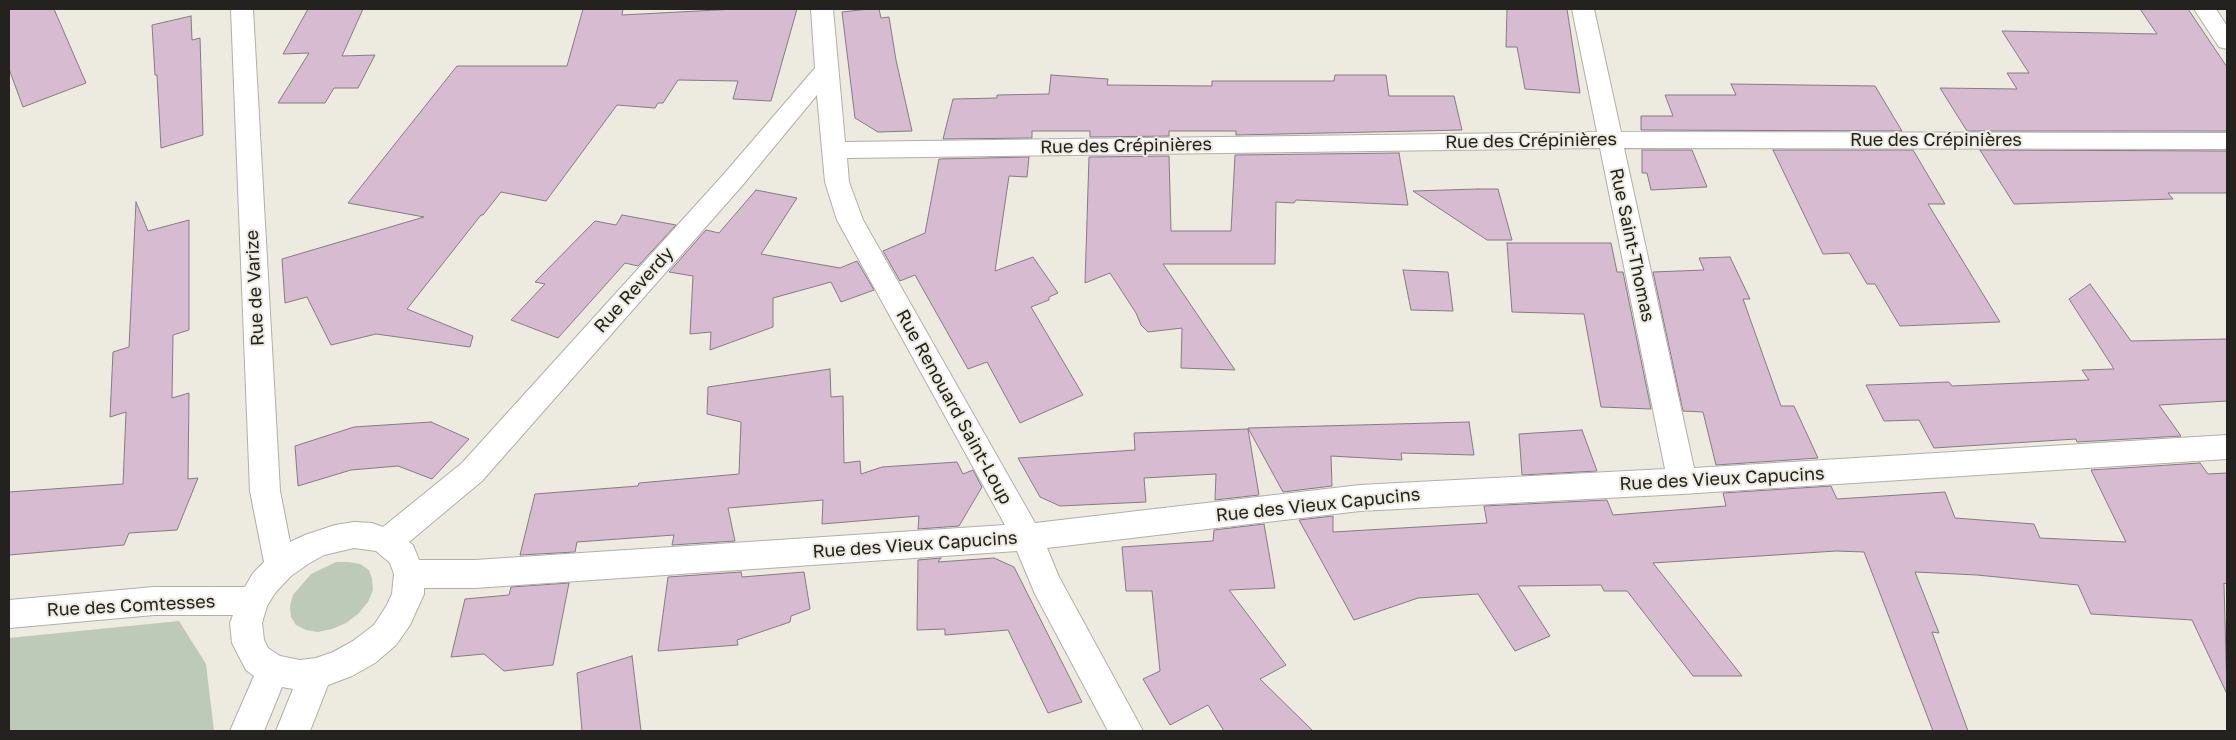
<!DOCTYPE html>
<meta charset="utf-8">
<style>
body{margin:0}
#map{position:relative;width:2236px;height:740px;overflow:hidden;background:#edeae0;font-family:"Golos Text",sans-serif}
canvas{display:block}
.frame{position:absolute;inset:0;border:10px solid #23221e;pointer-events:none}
</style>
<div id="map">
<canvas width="2236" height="740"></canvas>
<div class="frame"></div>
</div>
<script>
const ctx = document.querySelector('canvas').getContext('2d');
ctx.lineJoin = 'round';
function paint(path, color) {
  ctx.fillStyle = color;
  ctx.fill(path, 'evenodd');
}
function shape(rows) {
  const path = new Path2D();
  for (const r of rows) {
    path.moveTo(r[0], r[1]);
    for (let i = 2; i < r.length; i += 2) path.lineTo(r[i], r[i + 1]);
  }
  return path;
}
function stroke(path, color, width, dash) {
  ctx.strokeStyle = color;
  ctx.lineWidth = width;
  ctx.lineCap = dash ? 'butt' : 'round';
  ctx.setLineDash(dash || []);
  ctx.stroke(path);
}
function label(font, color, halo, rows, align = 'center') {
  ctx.font = font + ' "Golos Text",sans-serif';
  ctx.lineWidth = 4;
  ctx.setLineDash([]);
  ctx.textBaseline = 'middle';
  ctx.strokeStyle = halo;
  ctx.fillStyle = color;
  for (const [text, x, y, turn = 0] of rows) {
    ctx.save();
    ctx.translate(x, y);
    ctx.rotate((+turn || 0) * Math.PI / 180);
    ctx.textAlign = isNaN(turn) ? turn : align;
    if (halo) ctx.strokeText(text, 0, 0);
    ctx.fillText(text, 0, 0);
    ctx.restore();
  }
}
const green = shape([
 [336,562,349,562,360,564,369,570,372,579,373,590,368,602,358,614,346,623,332,629,318,632,306,630,296,625,291,617,290,606,293,595,311,574],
 [179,621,206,664,214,731,9,731,9,638]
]);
const building = shape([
 [9,9,54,9,86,83,23,107,9,69,9,9],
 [308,9,363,9,342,56,375,55,358,88,334,88,325,103,278,103,309,53,283,54,308,9],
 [583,9,623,9,622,15,736,9,797,9,771,101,733,99,738,81,678,80,663,103,658,103,655,108,617,105,546,201,501,192,483,215,481,215,407,309,473,336,470,347,376,334,331,345,307,297,285,303,282,259,424,217,348,203,457,66,567,66,583,9],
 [869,9,879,9,881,18,889,17,896,60,912,131,878,132,855,118,842,12,869,9],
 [1507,9,1567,9,1580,93,1525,89,1517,47,1506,47,1507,9],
 [2140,9,2188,9,2227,67,2227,131,1967,131,1940,88,2017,89,2007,73,2029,73,2002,31,2157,34,2140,9],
 [191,16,192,40,200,38,203,135,161,148,157,75,155,75,152,25,191,16],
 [1051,75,1108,79,1107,85,1212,86,1212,81,1334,81,1335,75,1386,75,1389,96,1454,96,1462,130,1236,135,1236,131,1169,131,1169,136,1090,137,1090,131,1032,131,1032,138,943,139,953,99,997,98,997,95,1049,94,1051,75],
 [1731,84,1875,86,1902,131,1641,130,1641,116,1673,116,1665,95,1736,95,1731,84],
 [1642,150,1692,150,1707,187,1651,190,1647,173,1642,173,1642,150],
 [1773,150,1913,150,1945,204,1928,204,2000,322,1900,326,1875,284,1867,284,1849,253,1823,254,1773,150],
 [1980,150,2227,151,2227,193,2168,193,2173,199,2014,204,1980,150],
 [1399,153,1408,205,1296,200,1294,203,1276,202,1275,264,1163,264,1235,370,1181,368,1182,328,1148,332,1141,325,1136,313,1110,273,1085,283,1089,157,1169,156,1171,231,1231,231,1235,155,1399,153],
 [1029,157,1027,177,1009,176,995,271,1033,257,1058,293,1049,297,1049,300,1031,307,1083,395,1020,423,987,362,968,369,915,275,900,281,883,251,925,233,939,159,1029,157],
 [1478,189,1498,189,1512,240,1487,240,1413,191,1478,189],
 [756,190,797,198,761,254,840,268,857,261,874,290,841,302,831,282,773,298,773,327,710,350,711,332,690,334,693,276,669,272,706,230,719,233,756,190],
 [136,202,148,231,189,220,189,330,173,335,172,398,189,393,188,479,198,478,177,530,129,533,124,545,9,555,9,492,123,484,126,412,110,417,113,352,129,347,136,202],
 [622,215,676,225,638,266,625,263,558,338,511,320,545,284,535,282,595,221,616,225,622,215],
 [1507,243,1611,243,1617,272,1623,272,1651,409,1601,407,1584,314,1512,312,1507,243],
 [1730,257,1750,299,1743,299,1781,406,1794,406,1818,458,1716,465,1703,412,1683,411,1653,272,1704,270,1699,258,1730,257],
 [1403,270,1448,272,1453,311,1411,310,1403,270],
 [2090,284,2131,341,2227,339,2227,401,2159,405,2181,436,2077,442,2076,439,1934,448,1919,420,1884,421,1866,385,1949,382,1952,386,2089,380,2082,370,2114,369,2069,299,2090,284],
 [830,369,831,397,843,396,844,463,860,461,861,474,882,467,957,462,963,474,973,470,982,487,959,526,918,529,919,516,822,524,823,500,728,508,735,541,672,545,674,535,577,542,575,552,520,555,535,494,638,486,639,483,739,474,741,422,707,414,708,387,830,369],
 [431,422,469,439,432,479,398,466,351,470,298,486,295,446,354,427,431,422],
 [1469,422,1474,455,1401,453,1402,460,1331,456,1332,486,1283,492,1248,428,1469,422],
 [1248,429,1259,495,1215,500,1216,474,1144,478,1146,502,1060,506,1040,497,1018,458,1135,450,1134,433,1248,429],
 [1582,430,1597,471,1522,475,1519,434,1582,430],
 [2200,463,2208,474,2227,473,2227,584,2224,583,2227,694,2192,620,2091,614,2078,585,1977,575,1915,572,1939,633,1932,632,1968,731,1933,731,1864,552,1836,551,1653,563,1742,676,1693,676,1627,591,1604,591,1601,585,1518,586,1550,636,1515,651,1478,594,1418,598,1354,620,1299,520,1333,516,1333,532,1487,523,1484,506,1607,500,1613,515,1726,506,1723,493,1831,486,1837,499,1945,492,1955,518,2034,524,2040,538,2126,542,2091,470,2200,463],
 [1264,524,1275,588,1229,590,1286,665,1260,679,1313,731,1224,731,1208,705,1170,725,1143,679,1160,671,1152,591,1126,591,1122,547,1213,541,1214,530,1264,524],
 [941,558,938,562,994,558,1014,567,1082,702,1048,713,1008,630,945,635,945,629,917,630,918,560,941,558],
 [741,572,742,577,804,572,810,609,791,616,790,622,737,640,738,645,658,651,668,577,741,572],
 [569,583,553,665,504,671,484,654,451,657,465,599,509,595,511,587,569,583],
 [632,656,641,731,582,731,577,673,632,656]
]);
const minor = shape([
 [231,9,253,9,280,491,290,542,305,535,335,525,354,522,372,523,383,527,462,463,723,175,815,68,811,9,833,9,845,142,1597,132,1572,9,1594,9,1621,132,2227,133,2227,149,1624,148,1694,468,2227,435,2227,459,1682,494,1360,511,1047,548,1059,577,1143,731,1108,731,1035,594,1017,551,475,588,424,588,424,594,410,625,396,645,375,663,352,676,328,685,310,731,276,731,293,689,282,687,264,731,230,731,254,676,246,670,232,643,230,623,233,615,154,615,9,628,9,600,154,587,245,587,253,573,264,562,250,491,231,9],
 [817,95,825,182,837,220,1005,525,475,560,419,560,413,545,409,542,482,481,741,187,817,95],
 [1600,148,1665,469,1360,485,1035,523,863,220,849,182,847,158,1600,148],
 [354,548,376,551,390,563,394,574,392,594,387,605,374,625,353,641,333,652,316,658,300,660,280,656,268,648,264,640,262,623,267,606,275,593,291,576,308,564,324,555,354,548],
 [2194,9,2216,9,2227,26,2227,49,2219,47,2194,9]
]);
const streetNames = [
 ["Rue des Crépinières",1936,140],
 ["Rue des Crépinières",1531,141,-1],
 ["Rue des Crépinières",1126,146,-1],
 ["Rue Saint-Thomas",1632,245,78],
 ["Rue de Varize",255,288,-93],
 ["Rue Reverdy",634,290,-48],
 ["Rue Renouard Saint-Loup",954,407,61],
 ["Rue des Vieux Capucins",1722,479,-3],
 ["Rue des Vieux Capucins",1318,505,-6],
 ["Rue des Vieux Capucins",915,545,-4],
 ["Rue des Comtesses",131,606,-3]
];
paint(green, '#bccab7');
paint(building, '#d6bbd1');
stroke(building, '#847c82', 1);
stroke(minor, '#b2afa6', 2);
paint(minor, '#fff');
label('18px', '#23221e', '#edeae0', streetNames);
</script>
